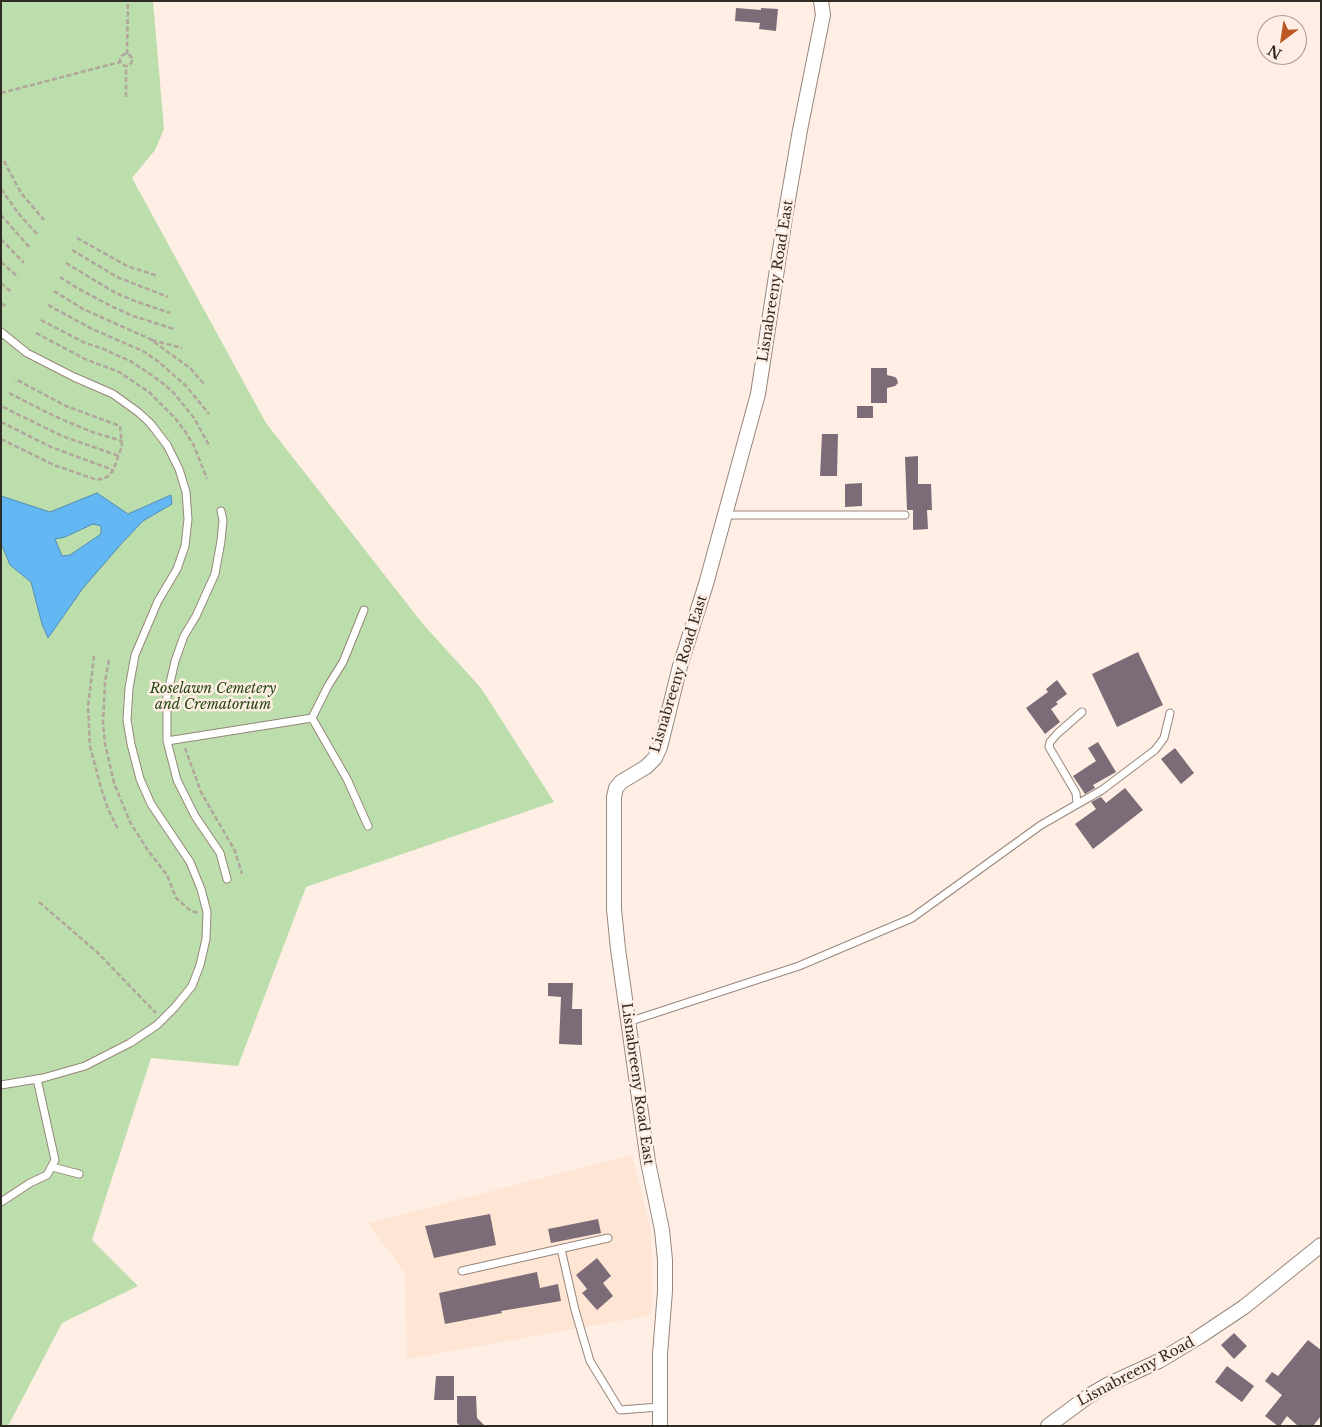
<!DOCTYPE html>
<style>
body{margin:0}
#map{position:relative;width:1322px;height:1427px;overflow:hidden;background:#feeee4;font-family:"Libre Baskerville",serif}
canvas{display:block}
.frame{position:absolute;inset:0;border:2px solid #302a25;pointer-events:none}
.north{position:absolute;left:1257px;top:15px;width:50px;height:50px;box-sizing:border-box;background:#feeee4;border:1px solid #aca098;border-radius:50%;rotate:211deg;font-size:14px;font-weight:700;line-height:20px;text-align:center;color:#302a25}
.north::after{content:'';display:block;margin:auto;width:18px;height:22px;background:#bc5824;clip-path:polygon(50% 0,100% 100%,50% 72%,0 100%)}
</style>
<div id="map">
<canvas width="1322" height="1427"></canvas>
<div class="frame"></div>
<div class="north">N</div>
</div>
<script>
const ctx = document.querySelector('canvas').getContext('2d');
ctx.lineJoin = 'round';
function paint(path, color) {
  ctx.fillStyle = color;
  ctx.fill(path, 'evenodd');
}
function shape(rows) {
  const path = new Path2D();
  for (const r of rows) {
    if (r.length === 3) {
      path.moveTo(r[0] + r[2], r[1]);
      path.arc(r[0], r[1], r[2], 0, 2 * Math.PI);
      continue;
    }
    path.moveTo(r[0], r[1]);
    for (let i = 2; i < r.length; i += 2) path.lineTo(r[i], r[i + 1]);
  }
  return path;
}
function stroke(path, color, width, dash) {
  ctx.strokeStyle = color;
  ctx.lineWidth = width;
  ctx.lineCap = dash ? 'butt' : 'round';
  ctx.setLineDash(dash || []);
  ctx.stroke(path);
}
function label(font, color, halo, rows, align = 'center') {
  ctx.font = font + ' "Libre Baskerville",serif';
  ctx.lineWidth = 5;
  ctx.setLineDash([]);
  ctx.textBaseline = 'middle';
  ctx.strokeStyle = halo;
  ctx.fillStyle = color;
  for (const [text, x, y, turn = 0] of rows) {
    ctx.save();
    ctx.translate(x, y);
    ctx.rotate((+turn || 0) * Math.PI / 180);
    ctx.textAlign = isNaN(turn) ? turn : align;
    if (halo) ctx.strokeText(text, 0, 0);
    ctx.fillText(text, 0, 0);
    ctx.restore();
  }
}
const built = shape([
 [632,1155,651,1232,652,1315,407,1359,405,1273,368,1223]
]);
const green = shape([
 [1,1,153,1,164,129,155,150,132,178,266,423,422,623,481,688,554,802,306,887,238,1066,151,1058,92,1240,138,1286,62,1323,8,1426,1,1426]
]);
const water = shape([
 [97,493,128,514,171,495,172,504,143,521,122,543,83,588,48,638,42,624,31,582,10,565,1,543,1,496,50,512,97,493],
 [93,524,101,526,101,534,70,555,62,556,55,539,65,537,93,524]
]);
const building = shape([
 [736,8,761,10,761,8,778,9,776,31,759,29,760,23,735,21],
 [871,368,887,368,887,375,895,377,897,379,898,383,895,386,887,388,887,403,871,403],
 [857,406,873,406,873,418,857,418],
 [822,434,838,434,837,476,820,476],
 [918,456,918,484,931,484,932,510,927,510,928,529,913,530,913,510,907,510,905,457],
 [862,483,862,506,845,507,845,484],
 [1138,652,1163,705,1117,727,1092,674],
 [1057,680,1067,694,1056,702,1058,704,1051,709,1060,722,1045,734,1026,708,1048,692,1046,689],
 [1098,742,1116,772,1093,785,1095,788,1085,794,1073,776,1096,761,1088,748],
 [1175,748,1194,773,1181,784,1161,759],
 [1125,788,1143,810,1093,849,1075,824,1096,809,1091,802,1101,797,1106,803],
 [548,983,573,983,572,1009,582,1009,582,1045,559,1044,561,997,548,996],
 [490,1214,496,1245,434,1258,425,1226],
 [598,1219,601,1233,551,1243,548,1229],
 [597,1258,611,1276,603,1283,613,1296,597,1310,582,1293,587,1289,576,1275],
 [537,1272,540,1288,558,1284,561,1301,501,1311,502,1313,445,1324,439,1293],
 [1234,1333,1247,1346,1234,1359,1221,1345],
 [1308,1340,1321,1350,1321,1416,1313,1426,1298,1426,1287,1416,1280,1426,1278,1426,1265,1416,1282,1395,1265,1381,1272,1372,1278,1376],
 [1227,1366,1254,1386,1242,1402,1215,1382],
 [436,1376,454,1376,454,1400,434,1400],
 [457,1396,476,1396,477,1418,485,1426,460,1426,457,1423]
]);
const path = shape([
 [126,60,6],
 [127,54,128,1],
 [1,93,120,62],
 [126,97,126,66],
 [4,161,21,193,44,220],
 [1,189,18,213,37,234],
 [1,215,31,249],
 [77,238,127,266,158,276],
 [1,239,24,263],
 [72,250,117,277,168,297],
 [1,262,18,277],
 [66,263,114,292,132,300,170,313],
 [60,277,77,288,113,307,133,316,174,329],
 [1,283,11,292],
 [54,291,83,309,150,339,190,368,204,384],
 [1,303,5,306],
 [48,305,92,329,143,351,159,362,186,386,209,414],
 [41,320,85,343,101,348,132,362,160,381,173,392,194,418,210,447],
 [36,333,85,359,119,372,149,392,174,417,185,431,194,446,207,479],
 [152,340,182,348],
 [9,393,54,416,92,432,122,441],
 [3,407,62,436,119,456],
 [1,422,51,447,113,470],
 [1,439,54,465,97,480,107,477,113,471,122,446,120,426,66,406,15,379],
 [94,656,88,707,90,746,101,788,108,809,118,829],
 [109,660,105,681,103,723,105,744,114,783,130,822,149,852,167,875,176,898,191,911,198,913],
 [185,748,201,792,235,851,242,874],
 [39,902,98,953,156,1013]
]);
const service = shape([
 [1,332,27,353,74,377,113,394,138,412,150,423,167,445,179,469,186,492,188,519,185,546,177,569,158,601,135,655,129,688,127,720,131,744,140,779,151,804,190,862,201,889,207,912,206,939,200,965,192,986,175,1007,157,1025,130,1043,85,1066,43,1078,1,1085],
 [221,511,223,520,221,541,215,574,196,616,184,636,175,661,167,696,167,741,177,780,195,816,220,853,227,879],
 [725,515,905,515],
 [312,718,347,779,368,826],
 [167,741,312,718,328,686,343,662,364,610],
 [1077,804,1076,793,1049,747,1050,742,1058,733,1082,712],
 [628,1022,799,966,912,918,1041,825,1102,790,1155,750,1164,738,1170,713],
 [52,1167,79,1174],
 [1,1202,30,1183,47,1175,55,1160,37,1079],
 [561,1249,575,1310,590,1361,620,1410,659,1407],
 [462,1271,608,1238]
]);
const minor = shape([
 [660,1426,660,1354,665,1291,665,1260,662,1230,648,1162,618,949,614,909,614,797,616,788,621,782,646,767,655,758,660,747,680,666,706,584,758,394,785,217,800,130,823,15,821,1],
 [1048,1426,1090,1395,1109,1384,1159,1361,1199,1337,1244,1307,1321,1245]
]);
const streetNames = [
 ["Lisnabreeny Road East",776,281,-81],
 ["Lisnabreeny Road East",679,674,-73],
 ["Lisnabreeny Road East",637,1084,82],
 ["Lisnabreeny Road",1136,1372,-28]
];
const parkNames = [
 ["Roselawn Cemetery",213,689],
 ["and Crematorium",213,705]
];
paint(built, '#ffe5d3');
paint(green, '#bbdeac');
paint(water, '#63b7f2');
stroke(water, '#548db4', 1);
paint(building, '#7b6c78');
stroke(service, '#97867a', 9);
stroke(minor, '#97867a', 16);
stroke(path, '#b1a59c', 2.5, [5, 2.5]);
stroke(service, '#fff', 7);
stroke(minor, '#fff', 14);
label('14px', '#302a25', '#feeee4', streetNames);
label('italic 14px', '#244613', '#feeee4', parkNames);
</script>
